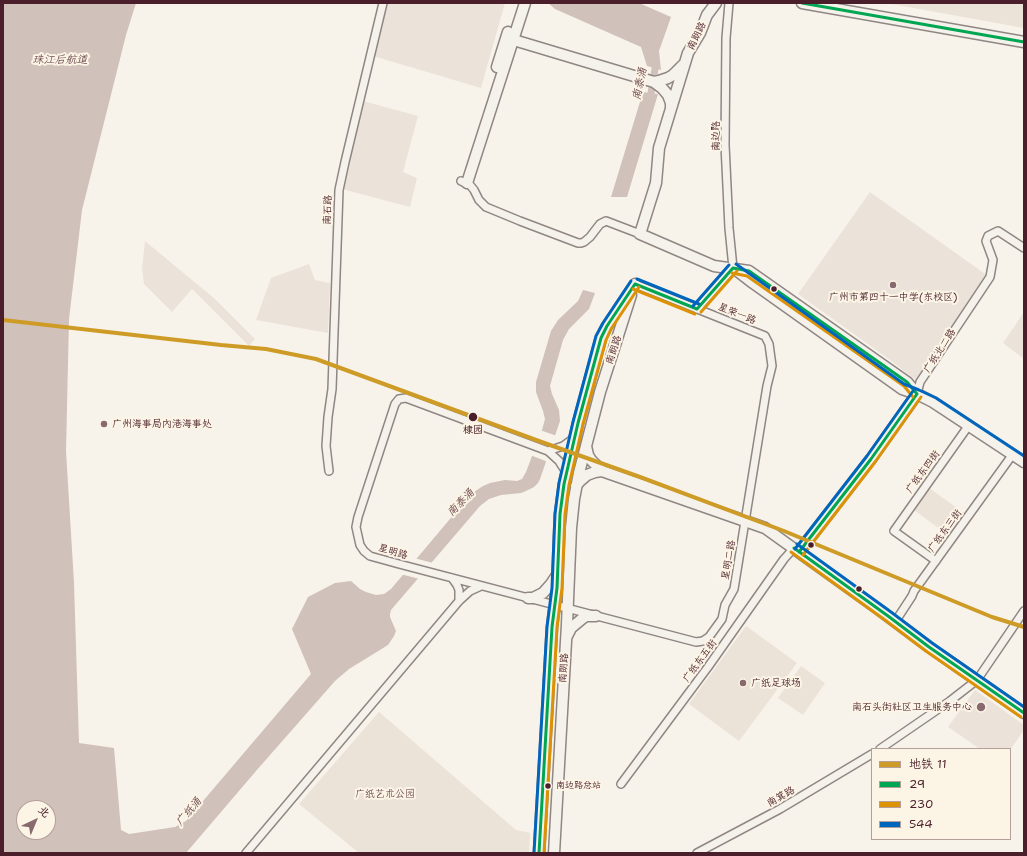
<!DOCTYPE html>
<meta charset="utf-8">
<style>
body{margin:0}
#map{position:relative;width:1027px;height:856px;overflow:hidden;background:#f7f3ea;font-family:"Shantell Sans","LXGW WenKai TC",sans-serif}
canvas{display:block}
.frame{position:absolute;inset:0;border:4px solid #4a1f2b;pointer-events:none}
.legend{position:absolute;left:871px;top:748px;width:140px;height:92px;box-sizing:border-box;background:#fcf5e5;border:1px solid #b59f9b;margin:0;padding:5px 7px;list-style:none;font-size:12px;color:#4a1f2b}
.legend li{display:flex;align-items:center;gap:8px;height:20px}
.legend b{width:20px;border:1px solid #b59f9b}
.north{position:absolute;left:16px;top:800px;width:40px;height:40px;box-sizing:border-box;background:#fcf5e5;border:1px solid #b59f9b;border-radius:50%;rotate:44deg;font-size:11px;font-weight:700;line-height:16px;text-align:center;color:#4a1f2b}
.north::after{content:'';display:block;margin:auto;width:14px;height:18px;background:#87696e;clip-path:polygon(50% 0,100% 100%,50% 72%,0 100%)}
</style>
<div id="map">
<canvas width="1027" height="856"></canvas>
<div class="frame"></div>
<ul class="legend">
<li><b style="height:5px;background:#ce9c26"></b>地铁 11</li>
<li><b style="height:5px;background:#00a651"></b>29</li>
<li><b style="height:5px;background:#dd9206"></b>230</li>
<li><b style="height:5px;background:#0065bd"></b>544</li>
</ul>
<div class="north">北</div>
</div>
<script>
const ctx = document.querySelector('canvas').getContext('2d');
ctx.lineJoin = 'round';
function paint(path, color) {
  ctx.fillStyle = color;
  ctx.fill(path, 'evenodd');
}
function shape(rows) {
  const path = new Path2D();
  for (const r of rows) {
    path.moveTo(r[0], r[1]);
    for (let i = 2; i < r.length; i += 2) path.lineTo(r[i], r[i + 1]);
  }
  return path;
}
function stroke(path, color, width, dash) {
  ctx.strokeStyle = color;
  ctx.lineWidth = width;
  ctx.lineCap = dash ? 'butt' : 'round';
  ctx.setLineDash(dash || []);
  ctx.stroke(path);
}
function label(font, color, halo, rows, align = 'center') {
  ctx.font = font + ' "Shantell Sans","LXGW WenKai TC",sans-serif';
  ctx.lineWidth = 4;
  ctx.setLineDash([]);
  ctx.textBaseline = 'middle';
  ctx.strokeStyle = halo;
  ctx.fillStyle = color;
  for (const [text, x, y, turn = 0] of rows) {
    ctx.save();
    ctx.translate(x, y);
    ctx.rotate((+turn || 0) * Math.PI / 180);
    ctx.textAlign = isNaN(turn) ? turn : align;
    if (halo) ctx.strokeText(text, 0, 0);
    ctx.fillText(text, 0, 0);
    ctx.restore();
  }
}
const built = shape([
 [388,3,505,3,481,88,373,56],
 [363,101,418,116,403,172,417,178,410,207,342,189],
 [870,192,988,276,942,340,917,381,890,360,798,294],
 [145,241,215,299,255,339,249,346,192,289,172,312,144,284,142,269],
 [309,264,315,280,330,283,328,333,256,320,271,278],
 [1024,312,1024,359,1003,343],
 [975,690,1024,725,1024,730,1010,750,1010,749,980,749,948,727]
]);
const green = shape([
 [886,3,1024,3,1024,28,958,16],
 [929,488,964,513,948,535,914,510],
 [746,626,797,663,739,741,689,704],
 [801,666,825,683,803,715,778,698],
 [379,712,516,830,530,833,529,853,359,853,299,804]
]);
const water = shape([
 [3,3,136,3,126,35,82,210,69,319,66,451,74,583,79,743,114,748,121,830,129,834,175,827,186,821,311,674,292,629,308,597,335,583,351,581,360,589,366,592,376,595,384,594,391,589,471,494,483,486,490,483,505,480,517,481,522,479,526,472,542,430,545,419,543,411,536,392,536,382,551,331,558,320,578,301,583,290,595,293,589,309,569,329,563,340,550,386,552,394,559,410,560,421,540,479,538,483,534,487,526,491,521,493,501,495,489,499,480,506,391,610,390,614,390,617,396,631,394,636,388,645,349,669,335,681,256,771,186,853,3,853],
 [24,808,48,808,48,832,24,832],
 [548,3,639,3,671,17,659,51,661,70,647,66,641,47,555,9],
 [643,92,658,94,627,197,611,197]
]);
const pier = shape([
 [540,430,557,436,548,462,530,455],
 [414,558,433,563,420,579,400,574]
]);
const canal = shape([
 [648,101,651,93,656,63,655,59]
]);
const street = shape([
 [461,181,470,185,474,190,479,200,486,207,520,221,578,243,581,243,584,242,590,237,600,224,606,221,640,234],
 [697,309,733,268,729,228,725,145,726,38,729,3],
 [917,394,920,382,990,277,993,260,986,241,988,236,998,231,1024,248],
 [548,451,563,446,574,438],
 [329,471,326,446,328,417,332,389,339,190,345,162,383,3],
 [566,472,559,461,548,451,406,398,399,399,395,404,358,517,356,527,360,545,364,551,370,556,399,564,696,642,703,641,709,637,722,619,725,605,734,589,767,386,772,366,769,344,765,336,635,284],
 [936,561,894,531,969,425],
 [452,578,457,585,459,590,459,601],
 [895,622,912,596,914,591,1013,454],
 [880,749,950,701,977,680,1024,611],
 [621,784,708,667,784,559,794,548],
 [246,853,459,601,470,591,481,586],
 [697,853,780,809,872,754]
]);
const secondary = shape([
 [716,3,707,15,700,33,688,53,659,148,656,183,640,234,714,266,749,271,907,382,917,394],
 [802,3,1024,42],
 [507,38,654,82,662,88,668,95,671,103,671,107],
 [497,67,508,32],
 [654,82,659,81,668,78,673,75,683,65],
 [467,183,525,3],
 [735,269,753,283,902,389,917,394,933,402,1024,462],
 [586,446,588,455,591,460,602,471,765,528,878,609,929,647,1024,713],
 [576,486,580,481,587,475,595,472,602,471],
 [799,552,871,459,917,394],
 [528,598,533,598,543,593,551,584,557,575],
 [567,636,571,628,583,618,586,616,596,616],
 [539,853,552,627,557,588,560,514,564,484,578,423,601,338,607,326,635,284],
 [554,853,567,624,571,528,574,499,579,473,600,392,631,295]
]);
const bus1 = shape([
 [802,3,1024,42],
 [733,268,749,271,907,382,917,394],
 [635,284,697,309],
 [697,309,733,268],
 [794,548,888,616,929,647,1024,713],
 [799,552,871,459,917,394],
 [539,853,552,627,557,588,560,514,564,484,578,423,601,338,607,326,635,284]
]);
const bus2 = shape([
 [732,273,747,276,904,386,913,397],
 [633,289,695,314],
 [701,312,737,271],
 [791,552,885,620,926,651,1021,717],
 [803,555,875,462,921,397],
 [544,853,557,627,562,588,565,514,569,485,583,424,606,340,611,329,639,287]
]);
const bus3 = shape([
 [736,264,904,384,919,390,936,398,1024,456],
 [637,279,699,304],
 [693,306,729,265],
 [797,544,891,612,932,643,1024,707],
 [795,549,867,456,913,391],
 [534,853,547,627,552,588,555,514,559,483,573,422,596,336,603,323,631,281]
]);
const metro1 = shape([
 [3,320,221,345,266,349,316,359,536,440,640,477,784,531,992,617,1024,627]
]);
const markers = [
 [893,285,4,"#87696e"],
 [774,289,3.5,"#4a1f2b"],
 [473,417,5,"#4a1f2b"],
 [104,424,4,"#87696e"],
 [811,545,3.5,"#4a1f2b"],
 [859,589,3.5,"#4a1f2b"],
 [743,683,4,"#87696e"],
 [981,707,5,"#87696e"],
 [548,786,3.5,"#4a1f2b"]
];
const busNames = [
 ["南边路总站",556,786]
];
const streetNames = [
 ["南朗路",697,36,-64],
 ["南边路",716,136,-90],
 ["南石路",328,210,-88],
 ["星荣一路",737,314,22],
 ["南朗路",614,350,-72],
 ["广纸北二路",940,351,-57],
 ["广纸东四街",923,472,-54],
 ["广纸东三街",945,531,-54],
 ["星明路",393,552,16],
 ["星明二路",729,560,-80],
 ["广纸东五街",700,661,-54],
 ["南朗路",564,668,-86],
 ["南箕路",781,797,-30]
];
const poiNames = [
 ["广州市第四十一中学(东校区)",893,297,"center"],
 ["广州海事局内港海事处",112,424],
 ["广纸足球场",751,683],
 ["南石头街社区卫生服务中心",972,707,"right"]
];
const stopNames = [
 ["棣园",473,430]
];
const parkNames = [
 ["广纸艺术公园",385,794]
];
const waterNames = [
 ["珠江后航道",60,60],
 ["南泰涌",640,84,-78],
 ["南泰涌",461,503,-46],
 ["广纸涌",189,812,-50]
];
paint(built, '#ebe3d9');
paint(green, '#ebe2d8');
paint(water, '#d0c1ba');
paint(pier, '#f7f3ea');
stroke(canal, '#d0c1ba', 7);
stroke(street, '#908684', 10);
stroke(secondary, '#908684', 13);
stroke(street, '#f5f2ec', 7);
stroke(secondary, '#f5f2ec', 10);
stroke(bus1, '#00a651', 3);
stroke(bus2, '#dd9206', 3);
stroke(bus3, '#0065bd', 3);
stroke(metro1, '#ce9c26', 4);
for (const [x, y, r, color] of markers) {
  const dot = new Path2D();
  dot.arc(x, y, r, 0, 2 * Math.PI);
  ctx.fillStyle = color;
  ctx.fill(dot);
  stroke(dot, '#fcf5e5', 1.5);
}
label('9px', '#4a1f2b', '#fcf5e5', busNames, 'left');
label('10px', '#4a1f2b', '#fcf5e5', streetNames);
label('10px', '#4a1f2b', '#fcf5e5', poiNames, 'left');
label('bold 10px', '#4a1f2b', '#fcf5e5', stopNames);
label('10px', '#704c53', '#fcf5e5', parkNames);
label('italic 11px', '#6d4950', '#fcf5e5', waterNames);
</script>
